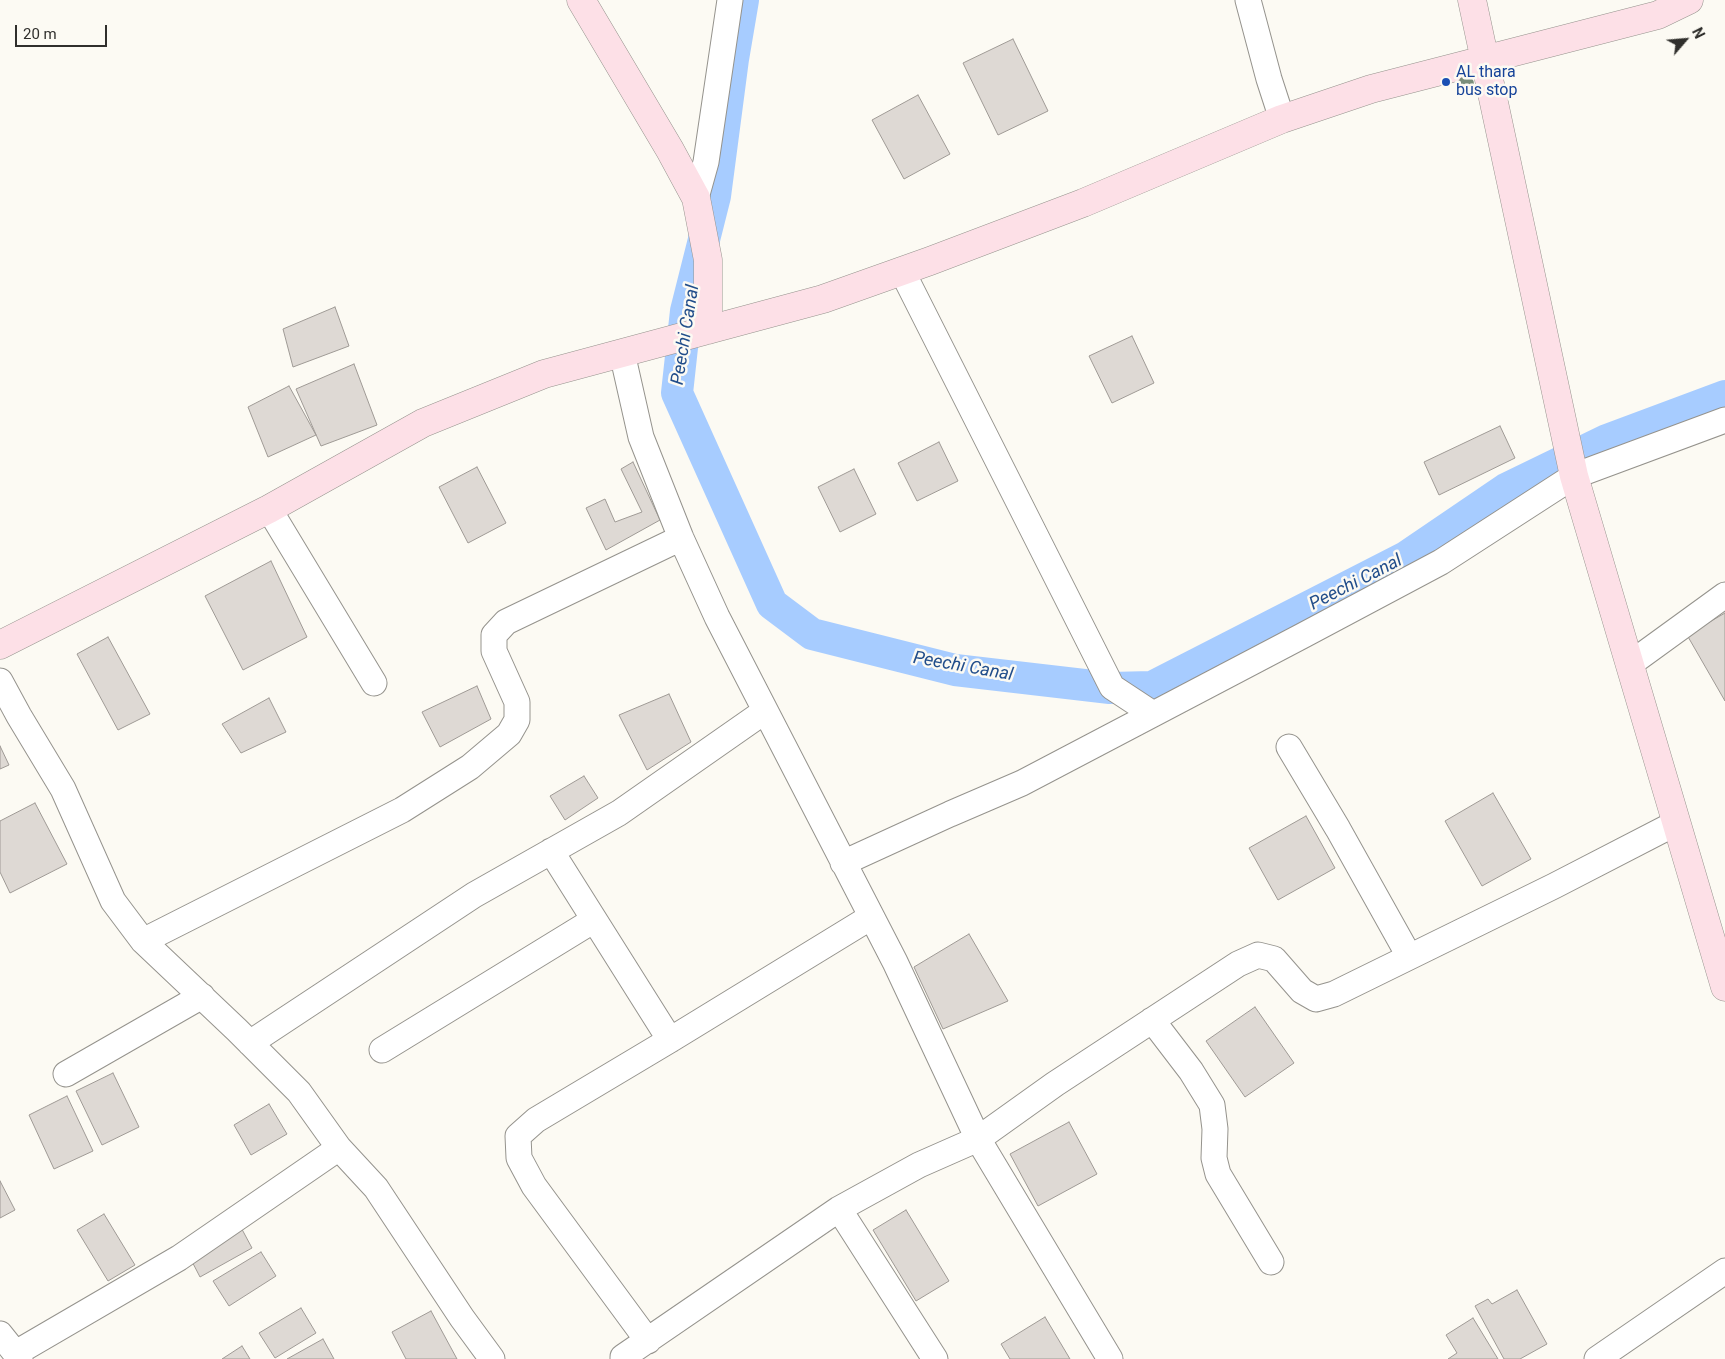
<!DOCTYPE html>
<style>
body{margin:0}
#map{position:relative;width:1725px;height:1359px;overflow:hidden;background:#fcfaf3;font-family:Roboto,sans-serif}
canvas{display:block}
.north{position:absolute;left:1660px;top:15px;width:50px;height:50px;-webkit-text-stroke:4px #fcfaf3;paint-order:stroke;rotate:63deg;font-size:14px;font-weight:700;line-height:20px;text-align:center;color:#302f2c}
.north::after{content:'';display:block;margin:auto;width:18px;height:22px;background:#302f2c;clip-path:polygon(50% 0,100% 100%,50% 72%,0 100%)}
.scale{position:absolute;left:15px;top:25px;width:92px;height:22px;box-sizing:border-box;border:2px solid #302f2c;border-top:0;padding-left:6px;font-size:15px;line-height:18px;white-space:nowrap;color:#302f2c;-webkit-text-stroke:4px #fcfaf3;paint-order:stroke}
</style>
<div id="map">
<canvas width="1725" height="1359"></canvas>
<div class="north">N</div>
<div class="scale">20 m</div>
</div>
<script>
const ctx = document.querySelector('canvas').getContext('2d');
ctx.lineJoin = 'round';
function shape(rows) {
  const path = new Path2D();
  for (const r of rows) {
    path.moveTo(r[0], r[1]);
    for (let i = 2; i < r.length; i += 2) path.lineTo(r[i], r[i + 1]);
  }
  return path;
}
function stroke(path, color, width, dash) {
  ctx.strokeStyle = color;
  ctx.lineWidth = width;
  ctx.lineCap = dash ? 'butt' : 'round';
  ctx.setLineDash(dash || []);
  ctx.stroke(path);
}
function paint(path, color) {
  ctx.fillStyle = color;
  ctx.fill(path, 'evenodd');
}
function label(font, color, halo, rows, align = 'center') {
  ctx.font = font + ' Roboto,sans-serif';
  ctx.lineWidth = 5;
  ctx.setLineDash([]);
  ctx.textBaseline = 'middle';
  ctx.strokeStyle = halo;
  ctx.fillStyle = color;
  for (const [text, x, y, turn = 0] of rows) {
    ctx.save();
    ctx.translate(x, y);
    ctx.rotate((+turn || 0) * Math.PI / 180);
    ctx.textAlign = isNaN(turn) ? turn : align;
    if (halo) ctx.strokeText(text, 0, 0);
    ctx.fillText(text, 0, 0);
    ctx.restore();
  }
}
const canal = shape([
 [743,0,733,59,715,196,686,311,677,393,772,604,812,634,955,670,1110,688,1152,687,1406,557,1506,489,1607,440,1725,396]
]);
const building = shape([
 [1013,39,1048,111,998,135,963,63,1013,39],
 [918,95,950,154,904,179,872,120,918,95],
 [335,307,349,346,293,367,283,329,335,307],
 [1132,336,1154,383,1112,403,1089,356,1132,336],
 [354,364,377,425,321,446,296,389,354,364],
 [289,386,316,435,268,457,248,407,289,386],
 [1500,426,1515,458,1439,495,1424,462,1500,426],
 [939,442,958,481,917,501,898,463,939,442],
 [633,462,660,520,606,550,586,508,605,499,615,522,642,512,621,469,633,462],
 [477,467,506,523,468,543,439,487,477,467],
 [854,469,876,514,840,532,818,487,854,469],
 [271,561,307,637,243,670,205,596,271,561],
 [1725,613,1725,701,1687,635,1725,613],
 [108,637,150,714,118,730,77,654,108,637],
 [477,686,491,719,440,747,422,712,477,686],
 [669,694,691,742,647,770,619,715,669,694],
 [269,698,286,732,241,753,222,724,269,698],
 [0,746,9,765,0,769,0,746],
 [584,776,598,798,565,820,550,796,584,776],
 [1493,793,1531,859,1482,886,1445,821,1493,793],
 [35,803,67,864,10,893,0,872,0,821,35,803],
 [1306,816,1335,868,1278,900,1249,848,1306,816],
 [969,934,1008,1001,943,1029,914,967,969,934],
 [1255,1007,1294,1063,1245,1097,1206,1041,1255,1007],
 [113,1073,139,1127,102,1145,76,1091,113,1073],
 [67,1096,93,1151,54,1169,29,1115,67,1096],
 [269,1104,287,1134,251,1155,234,1125,269,1104],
 [1069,1122,1097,1174,1038,1206,1010,1154,1069,1122],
 [0,1181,15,1210,0,1218,0,1181],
 [906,1210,949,1281,916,1301,873,1230,906,1210],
 [104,1214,135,1265,108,1281,77,1230,104,1214],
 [237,1220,252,1248,200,1277,185,1248,237,1220],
 [261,1252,276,1276,229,1306,213,1281,261,1252],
 [1517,1290,1547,1344,1520,1359,1504,1359,1475,1306,1488,1299,1492,1304,1517,1290],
 [301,1308,316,1333,275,1358,259,1333,301,1308],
 [431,1311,457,1359,406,1359,392,1332,431,1311],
 [1045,1317,1070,1359,1010,1359,1001,1344,1045,1317],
 [1473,1318,1498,1359,1448,1359,1457,1353,1446,1335,1473,1318],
 [323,1339,334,1359,287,1359,323,1339],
 [242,1346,250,1359,222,1359,242,1346]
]);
const street = shape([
 [1248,0,1269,79,1282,119],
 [696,198,706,162,730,0],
 [902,271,1112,687,1153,714],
 [622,353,641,437,681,538,717,617,895,962,978,1139,1055,1084,1238,964,1258,955,1274,959,1302,991,1316,999,1334,994,1554,886,1676,823],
 [269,509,374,683],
 [1630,664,1725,595],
 [0,681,19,716,63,789,113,901,143,941,237,1030,299,1092,339,1148,376,1188,462,1318,492,1359],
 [1289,747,1338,829,1409,956],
 [551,851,670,1040],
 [843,863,950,814,1022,783,1302,636,1441,562,1574,476,1725,420],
 [143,941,402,810,470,767,509,734,517,720,517,702,494,651,494,635,506,622,681,538],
 [1152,1020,1191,1071,1212,1105,1215,1129,1214,1158,1218,1174,1271,1262],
 [250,1043,474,895,619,813,765,711],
 [382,1050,594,920],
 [66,1074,202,996],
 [839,1209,935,1359],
 [0,1334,20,1359],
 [648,1341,534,1186,519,1158,518,1136,536,1120,670,1040,871,917],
 [16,1353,179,1258,339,1148],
 [623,1359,623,1357,839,1209,919,1165,978,1139,1110,1359],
 [1597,1359,1725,1271]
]);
const secondary = shape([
 [581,0,670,150,696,198,708,260,708,330],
 [1472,0,1574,476,1725,987],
 [0,645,269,509,423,423,544,374,823,299,930,261,1083,203,1282,119,1371,89,1658,15,1689,0]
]);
const trees = [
 [1466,84]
];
const markers = [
 [1446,82,5,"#1a4fb4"]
];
const transitNames = [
 ["AL thara",1456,73],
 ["bus stop",1456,91]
];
const waterNames = [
 ["Peechi Canal",686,335,-81],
 ["Peechi Canal",1356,583,-27],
 ["Peechi Canal",963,667,10]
];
stroke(canal, '#a7ccff', 32);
paint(building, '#ded9d4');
stroke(building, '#9f9a95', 1);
stroke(street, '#95938d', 27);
stroke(secondary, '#95938d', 29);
stroke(street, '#fff', 25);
stroke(secondary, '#fde0e7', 28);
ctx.fillStyle = '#7a8e7b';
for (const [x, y] of trees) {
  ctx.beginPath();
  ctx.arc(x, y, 8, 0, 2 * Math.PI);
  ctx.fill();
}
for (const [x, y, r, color] of markers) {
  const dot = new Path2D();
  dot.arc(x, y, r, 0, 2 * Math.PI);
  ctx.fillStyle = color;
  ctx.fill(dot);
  stroke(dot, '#fcfaf3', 2);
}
label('16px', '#164399', '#fcfaf3', transitNames, 'left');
label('italic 18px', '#224e8b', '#fcfaf3', waterNames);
</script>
